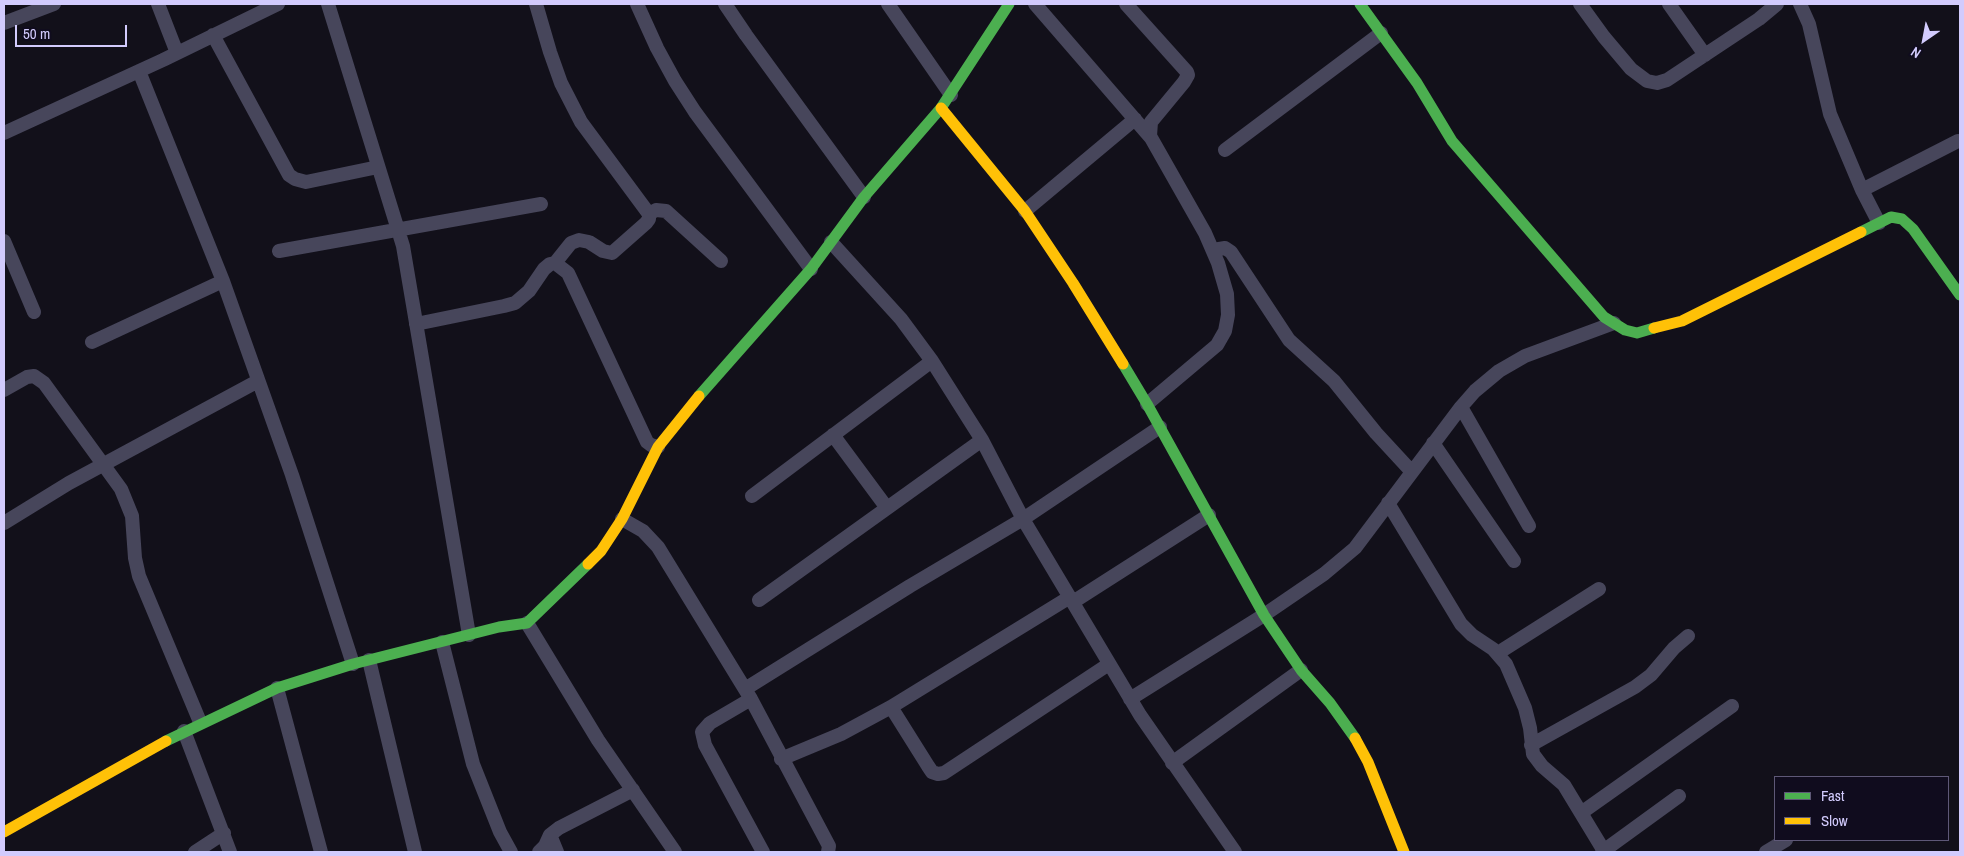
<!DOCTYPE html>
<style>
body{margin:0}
#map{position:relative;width:1964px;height:856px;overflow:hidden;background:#12101a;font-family:"Archivo Narrow",sans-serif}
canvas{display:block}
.frame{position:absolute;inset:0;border:5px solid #d2cbfd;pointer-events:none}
.legend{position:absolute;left:1774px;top:776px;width:175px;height:65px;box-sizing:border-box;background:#100c1e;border:1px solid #5e5877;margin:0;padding:6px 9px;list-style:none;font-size:15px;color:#d2cbfd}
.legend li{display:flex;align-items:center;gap:10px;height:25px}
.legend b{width:25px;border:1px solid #5e5877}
.north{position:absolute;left:1899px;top:15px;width:50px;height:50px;-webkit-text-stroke:4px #100c1e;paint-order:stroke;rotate:213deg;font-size:14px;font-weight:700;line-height:20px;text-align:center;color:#d2cbfd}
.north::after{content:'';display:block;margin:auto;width:18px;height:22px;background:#d2cbfd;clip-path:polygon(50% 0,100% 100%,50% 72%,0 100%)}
.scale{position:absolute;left:15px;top:25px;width:112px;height:22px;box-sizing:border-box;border:2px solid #d2cbfd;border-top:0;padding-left:6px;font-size:15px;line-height:18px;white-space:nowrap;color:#d2cbfd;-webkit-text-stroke:4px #100c1e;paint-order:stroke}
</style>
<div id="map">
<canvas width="1964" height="856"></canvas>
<div class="frame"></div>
<ul class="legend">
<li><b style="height:6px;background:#4caf50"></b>Fast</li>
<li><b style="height:6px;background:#ffc107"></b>Slow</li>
</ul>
<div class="north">N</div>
<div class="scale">50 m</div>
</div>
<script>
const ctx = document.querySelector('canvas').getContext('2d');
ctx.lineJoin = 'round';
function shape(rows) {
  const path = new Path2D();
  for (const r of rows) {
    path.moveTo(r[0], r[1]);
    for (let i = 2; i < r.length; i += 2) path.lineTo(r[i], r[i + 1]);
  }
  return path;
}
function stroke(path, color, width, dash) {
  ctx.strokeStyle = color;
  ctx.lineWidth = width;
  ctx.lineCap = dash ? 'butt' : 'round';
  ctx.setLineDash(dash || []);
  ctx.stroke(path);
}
const street = shape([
 [158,4,177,53],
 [328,4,403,246,469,635],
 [536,4,550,52,561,83,581,122,649,214,649,219,646,223,612,253,603,251,589,242,579,240,571,243,555,263],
 [637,4,657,48,675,81,695,112,811,269],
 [725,4,746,35,864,197],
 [888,4,951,95],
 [1035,4,1151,138],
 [1126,4,1187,72,1188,75,1184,82,1151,122,1150,136,1205,233,1218,263,1227,294,1228,315,1225,331,1217,345,1147,404],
 [1580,4,1604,37,1631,69,1647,81,1657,83,1667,80,1759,19,1777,4],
 [1669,4,1705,55],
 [1800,4,1809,24,1830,114,1862,190,1879,223],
 [4,23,54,4],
 [213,35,289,175,295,179,306,182,378,167],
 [139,71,223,281,292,475,353,664],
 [4,133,163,60,278,4],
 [1225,150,1381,33],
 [1862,190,1958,141],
 [1025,211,1135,119],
 [649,214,656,210,666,211,721,261],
 [4,241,34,312],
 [831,242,901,319,932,361,982,440,1023,519,1140,715,1235,852],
 [1213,250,1225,248,1231,252,1289,340,1334,381,1376,433,1412,472],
 [279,251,541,204],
 [416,324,504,306,515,303,529,291,544,269,550,264,555,263,568,273,647,442,651,445,658,447],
 [92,342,223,281],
 [4,390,27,377,34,376,44,383,121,489,132,516,135,558,139,576,200,722],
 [1461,407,1529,526],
 [833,435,887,508],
 [1433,443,1514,561],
 [752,496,932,361],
 [1388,503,1461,624,1472,635,1493,649,1506,664,1525,708,1530,728,1533,754,1542,766,1564,785,1604,851],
 [622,519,643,531,658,547,751,699,829,846,828,852],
 [4,523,69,483,258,381],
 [759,600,982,440],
 [1073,602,1209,515],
 [527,623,598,740,675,852],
 [442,642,473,764,500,832,511,852],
 [1498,653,1599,589],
 [369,660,415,852],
 [277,688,321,852],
 [745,689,910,586,1023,519,1160,427],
 [751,699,710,723,702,732,705,745,763,852],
 [1130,699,1264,615,1324,574,1355,548,1461,407,1475,391,1499,371,1525,356,1614,323],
 [891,707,928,766,932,772,938,774,944,773,1109,664],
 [184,731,230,852],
 [1531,745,1635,687,1651,675,1674,648,1688,636],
 [781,759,841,734,891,707,1070,597],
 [1172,763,1301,670],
 [1581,813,1732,706],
 [550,835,557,852],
 [195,852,224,833],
 [539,852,545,846,550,835,559,828,633,790],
 [1602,852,1679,796],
 [1766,852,1786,840]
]);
const fast = shape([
 [1360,4,1417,83,1452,141,1604,317,1625,330,1637,333,1654,328],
 [1861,232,1891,217,1902,219,1913,229,1960,295],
 [1123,364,1147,404,1264,615,1301,670,1330,703,1355,738],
 [699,396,811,269,864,197,941,108,1009,4],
 [166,741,277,688,353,664,499,627,527,623,588,564]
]);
const slow = shape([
 [941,108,1025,211,1073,283,1123,364],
 [1654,328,1682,321,1861,232],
 [588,564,601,551,622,519,658,447,699,396],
 [1355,738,1368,762,1404,852],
 [4,832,166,741]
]);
stroke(street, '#47465b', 14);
stroke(fast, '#4caf50', 11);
stroke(slow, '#ffc107', 11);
</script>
